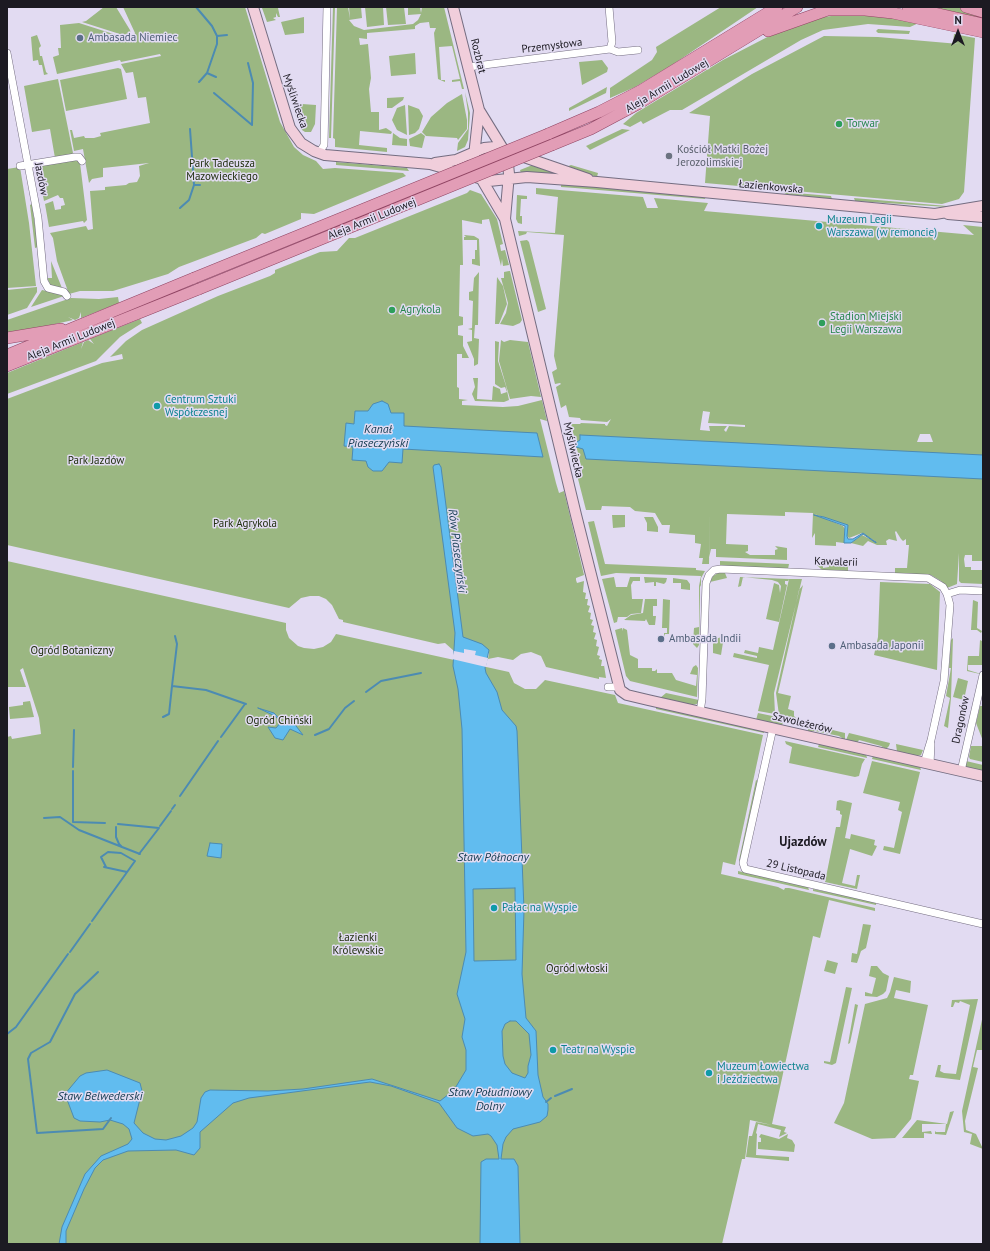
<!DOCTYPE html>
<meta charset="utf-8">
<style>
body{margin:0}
#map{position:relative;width:990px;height:1251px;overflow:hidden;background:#e2dbf2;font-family:"PT Sans",sans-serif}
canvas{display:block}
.frame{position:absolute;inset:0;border:8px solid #1c1a22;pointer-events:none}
.north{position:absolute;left:938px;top:12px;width:40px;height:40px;-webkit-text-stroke:3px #e2dbf2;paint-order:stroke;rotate:0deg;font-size:11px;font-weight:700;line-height:16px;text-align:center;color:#1c1a22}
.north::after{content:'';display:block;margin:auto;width:14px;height:18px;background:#1c1a22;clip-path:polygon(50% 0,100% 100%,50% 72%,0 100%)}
</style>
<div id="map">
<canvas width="990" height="1251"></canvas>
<div class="frame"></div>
<div class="north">N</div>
</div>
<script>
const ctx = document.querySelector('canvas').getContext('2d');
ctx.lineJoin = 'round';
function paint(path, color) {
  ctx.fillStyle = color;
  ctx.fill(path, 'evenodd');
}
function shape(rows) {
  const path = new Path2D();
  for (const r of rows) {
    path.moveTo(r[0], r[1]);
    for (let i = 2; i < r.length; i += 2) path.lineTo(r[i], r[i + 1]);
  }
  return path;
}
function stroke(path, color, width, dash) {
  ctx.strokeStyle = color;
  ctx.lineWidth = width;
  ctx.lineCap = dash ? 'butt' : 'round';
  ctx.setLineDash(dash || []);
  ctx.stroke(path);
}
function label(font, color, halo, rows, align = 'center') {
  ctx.font = font + ' "PT Sans",sans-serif';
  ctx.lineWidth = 3;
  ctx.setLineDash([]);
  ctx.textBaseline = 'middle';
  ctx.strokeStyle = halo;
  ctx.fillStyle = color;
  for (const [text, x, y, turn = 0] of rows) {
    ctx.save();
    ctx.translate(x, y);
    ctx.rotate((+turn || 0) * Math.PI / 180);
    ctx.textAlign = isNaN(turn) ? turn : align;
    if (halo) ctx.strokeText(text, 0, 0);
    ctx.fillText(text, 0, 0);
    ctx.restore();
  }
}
const green = shape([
 [104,7,116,7,130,30,131,35,126,36,82,22,86,21],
 [123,7,245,7,280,122,294,147,303,155,316,161,323,169,335,168,403,173,406,176,314,214,301,213,301,219,265,234,262,233,256,238,179,267,168,274,113,291,80,291,69,294,57,261,53,238,50,233,86,226,88,230,93,229,90,191,105,190,105,187,126,185,129,183,137,182,140,176,139,166,149,163,103,168,103,177,92,179,89,183,83,149,74,151,70,130,72,130,74,138,84,136,85,138,94,138,101,136,100,133,150,123,146,97,138,98,133,72,126,73,121,64,161,56,160,54,121,62,120,60,57,74,53,57,59,55,58,48,61,48,60,25,79,23,129,39,133,37,135,33],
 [280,7,278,8,280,17,278,17,276,13,276,17,273,18,276,20,267,22,262,8],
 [333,7,335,7,331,138,329,138],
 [337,7,348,7,350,19,349,7,361,7,362,18,349,20,354,26,364,30,413,24,418,20,421,14,408,15,408,7,420,7,421,13,422,7,444,7,464,89,462,89,460,81,452,82,452,80,460,79,452,46,439,47,441,80,445,80,445,82,438,79,434,33,436,28,430,28,429,22,420,23,415,26,415,29,367,33,367,39,359,38,360,45,368,44,371,78,369,89,371,112,379,112,379,130,386,128,392,132,391,134,360,131,359,145,387,148,387,152,335,147,335,139,333,138],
 [365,7,383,7,384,25,367,27],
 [386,7,404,7,406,24,388,25],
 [721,7,758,7,672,65,635,87,610,98,610,88,652,60,657,52,656,47],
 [942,7,959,7,980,16,980,19,939,10],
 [860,13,921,22,910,27,868,24,823,30,801,40,682,110,670,110,643,124,641,121,630,127,623,124,636,113,723,60,779,31,822,17],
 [304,17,304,33,285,35,281,22],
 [878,29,910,31,909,34,878,33,876,31],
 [954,34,975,38,964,192,959,199,942,204,705,183,710,116,689,113,752,74,824,36,878,37,959,44,953,43],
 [37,35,41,46,39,48,40,56,42,56,46,72,48,74,44,75,42,65,39,65,38,60,33,61,31,37],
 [415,53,416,74,391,76,389,56],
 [602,60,608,68,607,72,582,85,579,62],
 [118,68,121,69,127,99,66,111,60,80],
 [58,79,73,153,72,155,55,158,50,129,32,132,24,86],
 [607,87,606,93,569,111,569,108],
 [465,92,470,113,468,140,465,147,457,151,458,143,468,129,468,112],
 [462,94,467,120,467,129,458,140,457,138,426,136,422,132,431,117,447,103],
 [404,97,403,100,392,108,387,108,387,98],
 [302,104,316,105,315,124,311,132,305,132,302,130,297,120,293,107],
 [405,105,407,135,397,130,392,120,397,108],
 [408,105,419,109,423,116,419,129,415,133,409,135],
 [622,129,630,130,590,150,586,146],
 [393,133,400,138,407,139,407,146,392,145],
 [421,133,425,136,422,148,410,146,409,139],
 [75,158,80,163,87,220,84,223,83,221,49,227,45,204,53,201,55,210,61,209,61,206,65,205,63,198,60,198,58,195,44,201,37,164],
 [336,162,407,168,409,171,336,165],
 [535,164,572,176,521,173,520,170],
 [571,165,598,173,597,177,566,167],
 [20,167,29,223,36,286,7,288,7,169],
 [561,184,706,196,705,199,575,188,561,187],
 [536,188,643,197,647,208,658,208,654,198,708,203,704,211,974,235,963,225,983,227,983,561,972,561,972,555,965,555,964,559,965,567,971,567,971,570,983,570,983,584,961,583,959,581,959,553,957,584,947,588,941,581,931,575,895,573,895,568,907,568,909,545,906,545,906,539,903,541,901,539,896,531,895,532,897,541,889,539,886,541,887,545,877,545,868,541,863,546,851,543,862,535,876,542,862,533,849,538,847,536,847,525,814,514,843,526,845,529,844,543,836,542,836,546,815,545,815,533,812,538,813,513,785,512,785,516,727,514,726,544,748,545,748,551,745,552,750,555,775,555,775,550,778,549,775,546,787,548,787,560,716,557,716,549,711,549,709,558,710,506,709,564,702,564,703,558,699,558,701,544,695,543,695,535,669,533,670,525,662,525,655,513,635,511,630,507,602,506,601,510,586,510,577,475,582,470,571,424,580,424,581,423,605,424,605,425,607,426,611,419,607,422,581,420,580,418,569,417,566,405,561,408,556,387,561,384,560,383,555,384,552,372,557,369,554,356,564,235,527,232,526,234,519,236,518,231,555,233,558,197,536,194],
 [703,411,710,412,708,423,745,425,745,427,729,426,726,432,724,430,727,426,709,426,710,431,700,430],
 [920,434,930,434,933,442,917,442],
 [470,190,481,194,497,219,503,244,500,245,501,251,505,250,509,265,503,266,502,259,501,266,489,219,482,220,482,224,462,220,463,265,460,265,459,316,463,317,463,325,458,326,458,335,463,336,463,346,469,358,462,358,462,354,457,354,457,387,459,388,459,399,468,400,462,401,462,405,503,407,518,406,542,400,547,421,540,419,556,483,559,493,564,491,584,575,576,578,576,580,577,583,584,581,583,592,586,593,585,599,588,599,587,605,590,606,588,612,591,613,590,619,593,620,591,625,594,626,593,632,596,633,594,639,597,640,596,646,599,647,597,655,600,656,599,659,602,660,601,666,604,666,604,665,606,678,599,677,599,679,546,667,541,656,531,652,521,654,513,660,498,657,488,659,489,653,455,646,454,651,445,643,438,644,343,622,343,620,339,619,332,605,326,599,319,596,310,596,301,598,289,608,7,545,7,399,102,363,123,359,122,354,110,357,126,341,142,330,218,296,270,276,275,273,275,270,320,252,337,251,349,238,355,238,467,193],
 [784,192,831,196,832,199,786,195],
 [517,195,527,196,527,199,521,199,520,216,522,216,522,224,518,223,516,219],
 [854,198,947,206,947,207,855,201],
 [32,204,38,247,35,248,30,205],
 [464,235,474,236,479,239,480,266,472,264,472,259,475,259,475,250,477,250,477,240,464,240,464,237,466,237],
 [527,240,529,242,546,309,538,312,520,241],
 [51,261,62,288,51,286,47,278,52,278],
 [509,271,510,271,522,320,520,323,513,326,500,324,506,313,508,303,501,278,504,278,504,272],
 [479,272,478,325,475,325,474,338,479,339,478,364,474,366,474,359,467,342,472,341,472,330,468,329,472,328,473,301,469,300,469,292,473,291,474,278],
 [497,277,503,286,507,304,499,324,495,324],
 [37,287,37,292,27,308,7,315,7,290],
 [42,290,60,294,64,296,31,307],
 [118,297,119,303,81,318,81,312,79,318,75,320,68,317,73,320,7,335,7,320,71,298,99,299],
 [140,319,142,323,120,337,96,361,7,394,7,373,83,342,81,349,84,342,88,340,94,344,90,339],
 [501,340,504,342,510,340,528,342,541,397,531,396,510,399,499,361],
 [495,341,499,342,498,361,506,386,509,400,504,402,475,401,472,394,475,387,473,378,478,378,477,399,492,400,493,386,500,389,501,394,507,392,505,387,501,388,495,384],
 [612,515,625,515,625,527,613,528],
 [644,517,653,517,658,527,658,532,647,531,647,523],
 [594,521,605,564,696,568,696,570,705,571,701,578,701,585,700,587,700,595,699,645,697,648,693,644,694,628,699,627,699,586,701,576,616,573,601,576,588,522],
 [7,561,286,623,286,630,289,638,298,646,304,648,314,649,323,647,331,642,336,634,509,672,514,683,525,689,536,689,545,680,615,695,618,703,763,735,735,865,723,862,721,874,778,887,784,890,785,888,789,888,875,908,875,911,829,900,820,938,813,936,772,1124,786,1127,784,1132,787,1133,779,1137,781,1130,758,1124,756,1133,757,1134,756,1155,789,1157,789,1161,746,1157,749,1136,752,1136,756,1122,772,1125,750,1120,745,1159,742,1159,722,1244,7,1244,7,737,11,736,12,739,41,734,39,718,23,668,20,670,26,687,7,687],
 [720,561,789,564,788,569,720,566],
 [817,565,828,565,823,565,823,568,829,567,829,565,848,566,848,571,822,570],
 [718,573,725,573,727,578,710,582,713,576],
 [614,577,616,587,627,587,630,577,640,577,640,581,633,581,631,585,632,599,643,599,641,613,631,614,627,617,618,617,617,622,614,623,602,579],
 [644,577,667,578,666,582,664,584,656,582,656,586,654,586,654,582,645,583],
 [740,577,789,579,788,581,785,581,785,584,787,585,779,622,766,619,774,583,779,585,780,593,781,586,778,582,772,580,743,577,741,586,738,587],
 [673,578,687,580,690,584,690,590,681,589,681,583,673,583],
 [789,579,802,579,774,693,775,714,758,711,769,665,733,657,734,653,757,658,757,656,744,653,745,650,758,653,759,647,773,650],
 [880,582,930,584,940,592,937,670,874,655,878,637],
 [803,585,778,693,791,696,788,709,794,711,794,716,796,718,795,720,779,715,776,693,799,590],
 [645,599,657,599,657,606,653,606,653,616,656,616,655,625,649,625,646,619,645,621,624,620,631,615,643,613],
 [663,599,670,600,669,634,665,634,664,637,658,639,658,637,664,636,664,633,667,633,667,628,662,628],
 [973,600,978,602,977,628,982,631,981,633,977,630,971,630],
 [622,628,623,631,623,628,627,630,630,655,638,659,638,668,652,668,652,671,655,671,657,669,657,673,672,673,676,680,696,686,697,675,690,674,693,667,696,665,698,668,697,697,630,681,626,676,615,630],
 [724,636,721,655,713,653,713,640],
 [953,638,951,698,948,728,944,726,950,698,946,696,951,668,949,668,951,640],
 [980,640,982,641,983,665,968,665,968,670,981,674,969,721,980,674,967,671,968,656,979,656],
 [958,678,968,681,964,700,953,697],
 [666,693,699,700,697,704,692,705,660,698],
 [30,701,34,717,10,719,9,707,23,705,23,702],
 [980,706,983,706,983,741,976,723],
 [656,707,764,731,764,733,656,709],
 [758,713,782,718,783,721,782,726,756,720],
 [808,724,845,733,845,740,839,736,815,731,808,732],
 [849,733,890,743,889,746,886,749,881,746,859,740,857,743,846,740],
 [785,741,865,759,862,764,859,776,855,777,789,763,792,747,786,744],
 [819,744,866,754,867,758,818,747],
 [896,744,923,750,921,755,916,756,897,752],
 [971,746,983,746,983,762,970,759,969,757],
 [873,756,920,767,921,770,872,759],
 [872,761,920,772,900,854,883,850,884,846,894,848,902,812,898,810,900,802,863,793],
 [966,761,983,765,983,771,966,767],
 [756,780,758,781,740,861,739,860],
 [840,800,852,803,845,838,850,839,851,834,875,840,874,845,877,846,872,856,850,849,842,883,855,886,857,875,860,875,857,889,825,882,836,827,840,827,842,815,840,814,840,811,836,810,837,801],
 [738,871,808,887,809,890,738,874],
 [813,889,876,902,876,905,813,891],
 [863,924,871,925,866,948,861,951,857,963,851,962,852,953,857,954],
 [827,960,838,963,835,974,824,971],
 [871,966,877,966,883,973,889,976,886,991,883,994,877,997,865,996,865,992,872,994,876,978,869,976],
 [894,977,911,981,910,993,896,990,894,998,928,1005,913,1075,910,1075,909,1079,919,1081,911,1119,895,1138,872,1139,834,1123,844,1103,865,1004,887,998,890,992],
 [846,987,852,988,836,1063,832,1065,824,1063,824,1061,830,1062],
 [978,999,960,1080,935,1077,938,1065,941,1065,940,1071,944,1073,956,1074,970,1005,960,1001,959,1003,955,1002,953,1007,951,1007,952,1000],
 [855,1004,858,1005,850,1043,848,1044],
 [983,1015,983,1050,977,1050,973,1067,978,1068,965,1121,966,1130,976,1134,983,1149,970,1144,972,1134,964,1132,962,1111],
 [954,1111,946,1135,935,1134,935,1131,936,1132,945,1132,946,1124,922,1124,922,1132,931,1131,932,1134,924,1133,924,1138,902,1138,917,1120,947,1124,950,1112],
 [761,1134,779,1139,788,1134,787,1138,792,1140,795,1145,794,1152,758,1149,758,1142,761,1142,761,1138,759,1137]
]);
const water = shape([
 [382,401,388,404,391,413,404,413,404,426,537,433,543,457,403,449,402,463,389,462,382,471,373,471,368,467,366,461,352,460,353,447,344,446,346,423,354,424,355,411,368,411,373,404,382,401],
 [580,435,983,455,983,479,586,459,583,449,576,447,576,445,575,443,580,440,580,435],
 [439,464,441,467,463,637,482,644,489,650,485,668,486,673,497,692,502,710,516,726,517,731,524,910,522,974,526,1018,536,1031,538,1075,543,1097,548,1104,548,1110,547,1116,540,1122,513,1129,506,1137,503,1144,501,1159,514,1159,518,1166,520,1244,480,1244,481,1162,486,1159,499,1159,497,1145,491,1136,488,1134,473,1136,457,1128,439,1103,391,1086,370,1082,249,1098,233,1103,200,1132,200,1148,194,1155,176,1150,128,1151,103,1160,95,1168,84,1189,66,1231,66,1244,59,1244,62,1227,85,1174,101,1156,128,1144,132,1139,129,1129,123,1124,110,1120,100,1122,80,1121,74,1118,65,1094,80,1076,86,1073,107,1070,140,1083,142,1091,134,1123,143,1133,155,1139,166,1140,181,1136,193,1128,197,1122,201,1098,205,1092,210,1090,268,1091,303,1089,372,1079,440,1101,454,1090,466,1070,466,1050,462,1037,465,1019,457,994,466,952,462,729,458,689,453,666,455,633,433,467,434,465,439,464],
 [515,888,516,960,474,961,473,889,515,888],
 [510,1021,516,1021,529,1034,531,1055,528,1066,528,1073,525,1078,512,1073,505,1064,503,1056,502,1031,505,1024,510,1021],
 [814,515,824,517,848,525,847,536,848,539,853,539,863,533,874,541,876,542,876,543,863,534,851,543,844,543,845,526,814,515],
 [258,708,274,713,284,724,293,722,303,735,290,729,283,740,275,738,268,727,276,728,281,722,275,716,258,708],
 [210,843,222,844,221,858,207,856,210,843]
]);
const pier = shape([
 [464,649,476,651,475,655,488,658,486,667,452,659,454,651,464,653]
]);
const stream = shape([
 [196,7,212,26,217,36],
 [248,63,253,83,252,125],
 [207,73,216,77],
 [199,82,207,73,217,44,217,36,227,35],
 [214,93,252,125],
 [194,185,200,185],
 [180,208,189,200,194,185,190,129],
 [175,636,177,644,172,686,206,690,246,704],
 [366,692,381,681,421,673],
 [163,717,169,714,172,686],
 [315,735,329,729,345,708,354,701],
 [221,737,245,704],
 [73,767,74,730],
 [73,771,73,822,105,823],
 [180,796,218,741],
 [172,809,175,805],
 [44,818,60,817,79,830,122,847],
 [118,824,159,828],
 [160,826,171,811],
 [116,827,116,837,119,844,122,847,140,854],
 [139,854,159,828],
 [104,867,127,872],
 [106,867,101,857,108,852,121,853,135,861],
 [92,921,135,861],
 [70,952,90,924],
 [98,972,75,994,50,1042,31,1053,28,1059,37,1133,103,1129,111,1118],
 [7,1034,16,1027,68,954],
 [555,1096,572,1089],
 [546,1102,551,1098]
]);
const street = shape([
 [609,7,612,42,610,49],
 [7,53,38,218,44,281,48,288,64,292,67,296],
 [468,67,610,49,618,52,638,50],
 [319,153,324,145,327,7],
 [20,166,75,157,79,157,82,161],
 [947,594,960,590,983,591],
 [608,687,618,687],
 [700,712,702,699,706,583,709,575,714,570,721,569,928,578,943,587,947,594,950,605,944,681,931,740,924,763],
 [773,728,743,863,745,869,983,924],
 [930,764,931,744],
 [961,771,983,675]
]);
const secondary = shape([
 [253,7,290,128,301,143,314,151,325,155,430,164,489,181,527,177,597,182,935,214,983,206],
 [453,7,479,110,474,156,475,168,505,219,576,515,620,690,627,695,648,700,983,776],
 [479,110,503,149,508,164,509,174,505,219],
 [435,163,456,160,484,148,495,147,588,179],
 [948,214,983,217]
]);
const primary = shape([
 [908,7,983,24],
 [966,7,983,12],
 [826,10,865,10,893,13,983,32],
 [768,31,833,8],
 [548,134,599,112,640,91,777,7],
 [552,145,591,129,638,104,797,7],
 [7,338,61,329],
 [7,355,194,278],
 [7,366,199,289]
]);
const primaryBridge = shape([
 [194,278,548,134],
 [199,289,552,145]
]);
const markers = [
 [80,38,4,"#5c6f8a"],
 [839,124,4,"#2e9e5b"],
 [669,156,4,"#6b7280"],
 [819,226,4,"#0f9aa8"],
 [392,310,4,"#2e9e5b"],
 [822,323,4,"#2e9e5b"],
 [157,406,4,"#0f9aa8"],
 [661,639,4,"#5c6f8a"],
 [832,646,4,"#5c6f8a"],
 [494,908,4,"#0f9aa8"],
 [553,1050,4,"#0f9aa8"],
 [709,1073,4,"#0f9aa8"]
];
const serviceNames = [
 ["Ambasada Niemiec",88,38],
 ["Ambasada Indii",669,639],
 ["Ambasada Japonii",840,646]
];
const streetNames = [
 ["Przemysłowa",552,46,-7],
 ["Rozbrat",478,56,76],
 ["Aleja Armii Ludowej",667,86,-31],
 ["Myśliwiecka",295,101,71],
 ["Jazdów",41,179,79],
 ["Łazienkowska",771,187,5],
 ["Aleja Armii Ludowej",372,219,-22],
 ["Aleja Armii Ludowej",71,340,-22],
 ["Myśliwiecka",573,450,77],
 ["Kawalerii",836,562,2],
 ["Dragonów",961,720,-78],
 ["Szwoleżerów",802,723,13],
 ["29 Listopada",796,870,13]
];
const leisureNames = [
 ["Torwar",847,124],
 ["Agrykola",400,310],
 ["Stadion Miejski",830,317],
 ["Legii Warszawa",830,330]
];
const worshipNames = [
 ["Kościół Matki Bożej",677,150],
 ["Jerozolimskiej",677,163]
];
const parkNames = [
 ["Park Tadeusza",222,164],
 ["Mazowieckiego",222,177],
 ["Park Jazdów",96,461],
 ["Park Agrykola",245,524],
 ["Ogród Botaniczny",72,651],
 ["Ogród Chiński",279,721],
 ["Łazienki",358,938],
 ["Królewskie",358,951],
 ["Ogród włoski",577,969]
];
const cultureNames = [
 ["Muzeum Legii",827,220],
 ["Warszawa (w remoncie)",827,233],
 ["Centrum Sztuki",165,400],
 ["Współczesnej",165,413],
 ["Pałac na Wyspie",502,908],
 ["Teatr na Wyspie",561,1050],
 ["Muzeum Łowiectwa",717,1067],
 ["i Jeździectwa",717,1080]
];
const waterNames = [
 ["Kanał",378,430],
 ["Piaseczyński",378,444],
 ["Rów Piaseczyński",457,551,83],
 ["Staw Północny",493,858],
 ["Staw Południowy",490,1093],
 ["Dolny",490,1107],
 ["Staw Belwederski",100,1097]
];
const quarterNames = [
 ["Ujazdów",803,842]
];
paint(green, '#9bb782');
paint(water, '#61bcef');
stroke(water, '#4c8bb2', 1);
paint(pier, '#e2dbf2');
stroke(stream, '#4c8bb2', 2);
stroke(street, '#746d81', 8);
stroke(secondary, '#746d81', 12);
stroke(primary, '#904463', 12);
stroke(street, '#fff', 7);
stroke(secondary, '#f1cedb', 10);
stroke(primary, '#e29db6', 11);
stroke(primaryBridge, '#904463', 12, []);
stroke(primaryBridge, '#e29db6', 11);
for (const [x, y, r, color] of markers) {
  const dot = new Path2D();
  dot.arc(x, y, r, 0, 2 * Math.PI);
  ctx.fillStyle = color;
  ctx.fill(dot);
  stroke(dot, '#e2dbf2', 1.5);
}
label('11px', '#4e5e75', '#e2dbf2', serviceNames, 'left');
label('11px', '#1c1a22', '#e2dbf2', streetNames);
label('11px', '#27864d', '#e2dbf2', leisureNames, 'left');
label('11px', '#5b616d', '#e2dbf2', worshipNames, 'left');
label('11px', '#202f0e', '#e2dbf2', parkNames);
label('11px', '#0d838f', '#e2dbf2', cultureNames, 'left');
label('italic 12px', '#153d52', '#e2dbf2', waterNames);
label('bold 13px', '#1c1a22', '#e2dbf2', quarterNames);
</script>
